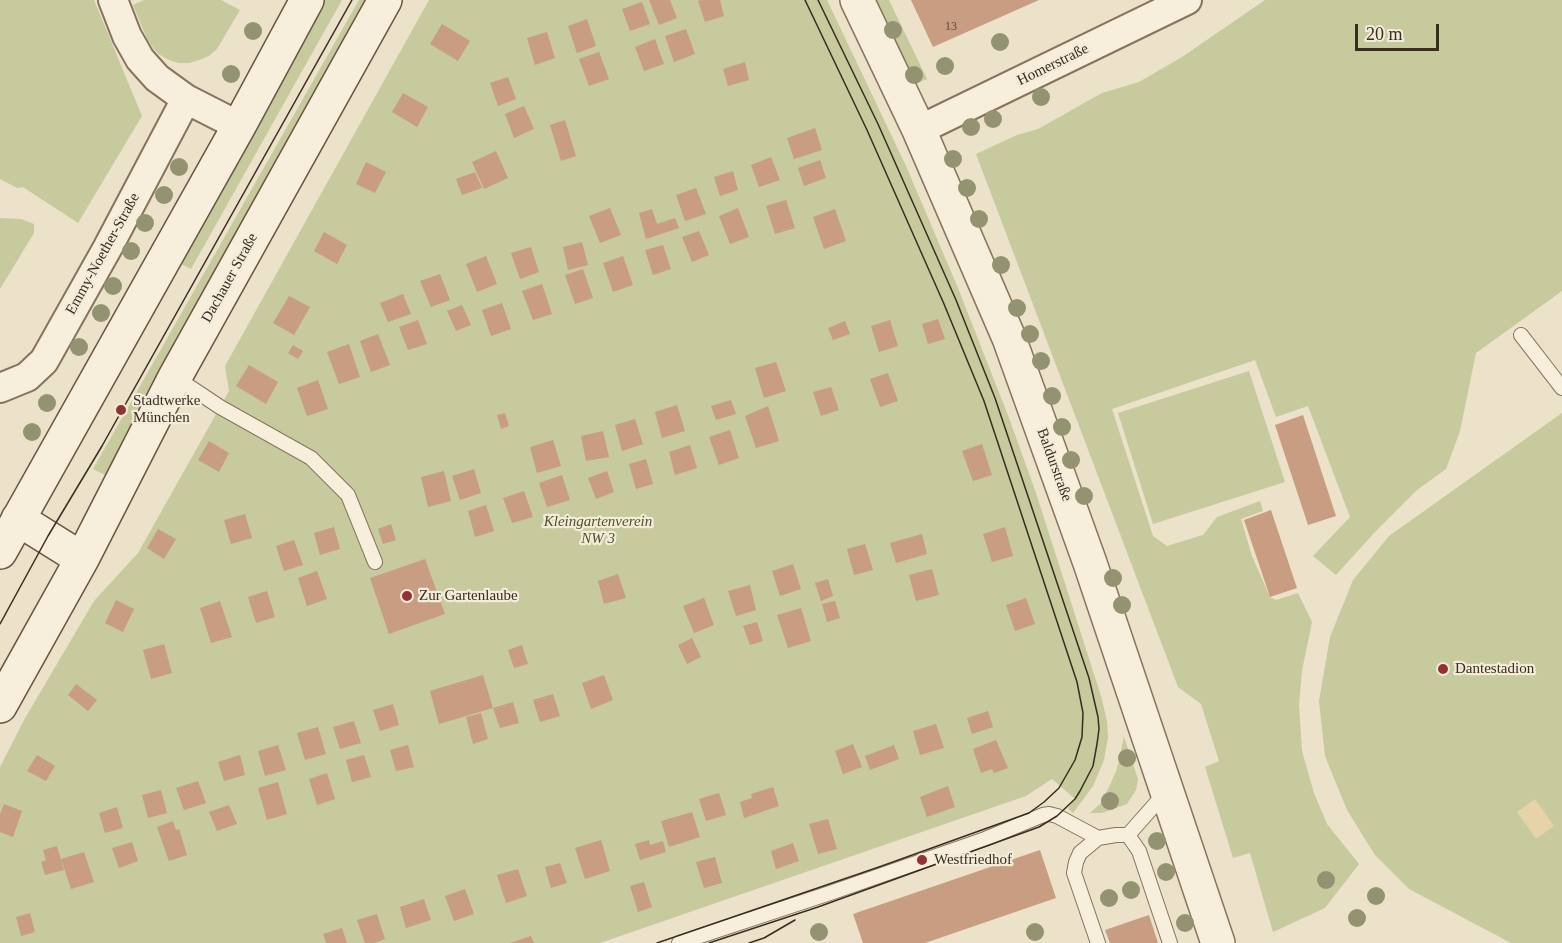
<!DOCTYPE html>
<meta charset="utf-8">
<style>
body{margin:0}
#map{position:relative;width:1562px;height:943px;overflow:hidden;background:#ece1c9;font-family:"Times New Roman",serif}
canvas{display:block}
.scale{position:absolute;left:1355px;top:24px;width:84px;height:27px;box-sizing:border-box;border:3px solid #392c21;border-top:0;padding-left:8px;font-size:18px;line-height:21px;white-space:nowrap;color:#392c21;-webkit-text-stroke:4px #f4ebd8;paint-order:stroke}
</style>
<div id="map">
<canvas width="1562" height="943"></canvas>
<div class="scale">20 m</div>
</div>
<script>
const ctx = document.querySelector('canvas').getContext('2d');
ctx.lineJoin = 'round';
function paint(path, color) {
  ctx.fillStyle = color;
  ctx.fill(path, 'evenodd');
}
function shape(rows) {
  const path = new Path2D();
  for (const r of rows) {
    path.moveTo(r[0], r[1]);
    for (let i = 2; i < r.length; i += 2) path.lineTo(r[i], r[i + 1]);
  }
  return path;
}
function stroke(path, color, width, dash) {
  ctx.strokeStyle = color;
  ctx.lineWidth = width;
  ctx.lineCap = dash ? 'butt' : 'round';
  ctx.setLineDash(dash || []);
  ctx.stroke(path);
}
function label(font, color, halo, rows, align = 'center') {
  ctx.font = font + ' "Times New Roman",serif';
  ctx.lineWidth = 4.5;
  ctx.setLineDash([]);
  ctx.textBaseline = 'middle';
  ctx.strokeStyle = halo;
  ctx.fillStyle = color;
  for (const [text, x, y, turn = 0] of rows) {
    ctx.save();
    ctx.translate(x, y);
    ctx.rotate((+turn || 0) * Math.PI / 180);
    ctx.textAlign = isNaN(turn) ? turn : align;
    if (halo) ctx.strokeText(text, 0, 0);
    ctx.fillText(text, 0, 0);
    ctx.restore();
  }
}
const green = shape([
 [0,0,94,0,142,116,78,223,23,187,17,188,0,179],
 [144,0,221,0,240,10,217,49,209,56,199,60,189,63,179,63,169,60,160,55,153,48,147,39,133,5],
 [324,0,342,0,191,269,177,262],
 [359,0,366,0,154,379,107,476,93,469],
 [429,0,827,0,906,166,958,288,1009,418,1036,493,1101,696,1107,721,1108,738,1104,760,1093,786,1073,813,1068,808,1075,799,1052,779,1026,796,600,943,0,943,0,767,24,720,94,601,138,553,229,391,225,366],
 [875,0,889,0,927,79,915,84],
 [1265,0,1562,0,1562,291,1476,353,1460,431,1446,469,1417,490,1375,532,1336,575,1313,556,1350,517,1308,406,1276,417,1255,360,1112,409,1153,536,1167,546,1203,535,1217,517,1260,501,1263,511,1241,519,1252,556,1270,597,1276,600,1298,593,1312,622,1302,671,1299,705,1302,751,1314,793,1327,824,1359,864,1325,908,1273,932,1250,853,1233,858,1205,767,1219,761,1201,704,1178,687,976,154,1017,135,1038,129,1102,93,1139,82,1182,57],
 [0,218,21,219,34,224,34,233,0,289],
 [1249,371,1285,482,1153,524,1118,413],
 [1562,413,1562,943,1511,943,1409,889,1375,855,1347,810,1325,756,1319,701,1330,637,1353,580,1389,536],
 [1124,737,1138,779,1136,790,1127,804,1102,813,1090,813,1101,803,1110,785,1117,769]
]);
const sand = shape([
 [1535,799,1554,826,1536,839,1517,812]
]);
const building = shape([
 [649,0,670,0,677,18,659,25],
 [701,0,720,0,724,16,705,22,698,1],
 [911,0,1039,0,933,47],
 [642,2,650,24,630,31,622,9],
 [587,19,596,46,577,53,568,26],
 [442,24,470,41,458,61,430,44],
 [686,29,695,54,674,62,665,36],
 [547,32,555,58,535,65,527,38],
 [655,39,664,64,644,71,635,47],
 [599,52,609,79,589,86,579,59],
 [745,62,749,80,728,86,723,69],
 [508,77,516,99,498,106,490,83],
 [403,93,428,107,417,127,392,112],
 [524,106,534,129,514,138,505,114],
 [565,120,576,156,561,161,550,125],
 [815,128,822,150,794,159,787,138],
 [496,151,508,178,484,189,472,162],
 [771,157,780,180,759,187,751,165],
 [820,160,826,178,804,186,798,168],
 [366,162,386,172,375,193,356,184],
 [733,171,738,190,720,196,714,177],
 [475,172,482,188,462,195,456,179],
 [696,188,706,214,685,221,676,195],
 [786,200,795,228,775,234,766,206],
 [610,208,621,235,600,243,589,216],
 [738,208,749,237,730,244,719,216],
 [652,209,657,224,675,218,679,228,646,239,639,213],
 [835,209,846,241,824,249,813,217],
 [699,231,709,255,692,262,682,237],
 [324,232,347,245,337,264,314,251],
 [582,242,588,265,568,270,563,247],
 [663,245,671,269,653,275,645,250],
 [531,247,539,272,520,279,511,253],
 [486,256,497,284,477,292,466,264],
 [623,256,633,285,613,292,603,263],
 [583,269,593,298,575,304,565,275],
 [440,274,450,300,431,307,420,281],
 [542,284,552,314,533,320,522,291],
 [403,294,411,314,388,322,380,303],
 [289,296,310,307,294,335,273,323],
 [502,303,511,329,491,336,482,310],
 [462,305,471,325,456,331,447,311],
 [938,319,945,339,928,344,922,324],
 [418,320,427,344,408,350,399,327],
 [890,320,898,346,879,352,871,326],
 [845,321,850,334,833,340,828,328],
 [378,334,390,365,371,372,360,341],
 [349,344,360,377,339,384,327,352],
 [293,345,303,351,298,359,288,353],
 [776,362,786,391,764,398,755,368],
 [249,365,278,382,266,404,236,386],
 [888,373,898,401,880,407,870,379],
 [318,380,328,409,307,416,297,388],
 [831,387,839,410,821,416,813,392],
 [731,400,736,414,716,420,711,406],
 [677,405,685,431,662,438,655,412],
 [768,406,779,441,756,448,745,416],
 [505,413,509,426,501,429,497,415],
 [1303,415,1336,516,1308,525,1275,425],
 [635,419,643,444,622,451,615,425],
 [730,430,739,458,719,465,709,437],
 [603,431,609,457,586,461,581,436],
 [553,440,561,466,537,473,530,447],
 [209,441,229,453,219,472,198,460],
 [982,444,992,475,973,481,962,451],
 [690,445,697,468,675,475,669,452],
 [646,459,653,484,636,489,629,464],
 [474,469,481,493,460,500,452,476],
 [444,471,451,501,428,507,421,477],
 [607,471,614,492,596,499,588,478],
 [562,475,570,500,547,507,539,483],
 [524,491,533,517,512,523,503,498],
 [486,505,494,531,475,537,468,511],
 [1271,510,1297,588,1270,597,1244,520],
 [245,514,252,538,231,544,224,520],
 [391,524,396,540,383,544,378,529],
 [334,527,340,549,320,555,314,533],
 [1005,527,1013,556,992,562,983,534],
 [158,529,176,539,164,559,147,548],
 [922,534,927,554,896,563,890,543],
 [294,540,303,565,284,571,276,546],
 [865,544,873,570,854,575,847,549],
 [425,559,445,614,389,634,370,578],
 [793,564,801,589,780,596,772,571],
 [932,569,939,595,916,601,909,575],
 [317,571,327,599,307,606,298,578],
 [618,574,626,598,604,604,598,581],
 [828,579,833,596,821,601,815,583],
 [750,585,756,610,736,616,728,591],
 [267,591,275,617,256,623,248,597],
 [704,598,714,625,694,633,683,606],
 [1026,598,1035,624,1015,631,1006,605],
 [116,600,134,609,123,632,105,623],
 [220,601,232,637,211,643,200,608],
 [835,601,840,618,827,622,822,604],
 [801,608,811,641,788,648,777,615],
 [757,622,763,641,750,645,743,626],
 [692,638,701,657,687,664,678,645],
 [164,644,172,673,151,679,143,650],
 [522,645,528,664,514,668,508,650],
 [483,675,493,708,439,724,430,691],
 [604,675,613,700,591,709,582,683],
 [76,684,97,700,88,711,68,695],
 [553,694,560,716,540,722,533,700],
 [513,702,519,723,500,728,493,708],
 [393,704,399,725,380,731,373,710],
 [988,711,993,727,972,734,967,718],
 [481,713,488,739,473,744,466,717],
 [354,721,361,743,340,749,333,727],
 [936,724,944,748,920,755,913,731],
 [318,727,326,754,305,760,297,733],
 [996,740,1008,768,994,773,992,769,981,773,973,749],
 [853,744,862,767,843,774,835,751],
 [278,745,286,770,265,776,258,751],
 [408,745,414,767,396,771,390,750],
 [894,745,899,759,870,770,865,756],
 [37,755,55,766,46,781,27,771],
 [240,755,245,775,224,781,218,762],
 [364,755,371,777,352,782,346,760],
 [327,773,335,799,317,805,309,779],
 [198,781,206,803,184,810,176,788],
 [278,782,287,814,267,820,258,788],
 [948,786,955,807,927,817,920,797],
 [773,787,779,806,744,818,740,802,752,798,751,794],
 [161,790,167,813,148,818,142,795],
 [719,793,726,815,706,821,699,799],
 [4,804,22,811,13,837,0,832,0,814],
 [229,805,237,824,217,831,209,812],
 [117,807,123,828,105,833,99,813],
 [692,812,700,837,669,847,661,821],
 [828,819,837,849,818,854,809,824],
 [173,821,176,830,179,829,187,855,169,861,157,827],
 [601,840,610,871,585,879,575,848],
 [649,840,650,845,663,841,666,852,640,860,635,844],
 [132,842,138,861,119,868,112,848],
 [793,843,799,861,776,869,771,851],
 [57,846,64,870,45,875,41,862,46,860,43,850],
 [1040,850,1056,898,925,943,863,943,853,914],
 [84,852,94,882,71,889,61,859],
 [715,857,722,883,704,888,696,862],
 [560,863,567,883,551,888,545,867],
 [518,869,527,896,506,903,497,875],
 [644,882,652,907,638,912,630,886],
 [465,889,474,914,454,921,445,896],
 [424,899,431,920,406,928,400,907],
 [30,913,35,932,21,936,16,917],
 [377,914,385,939,374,943,365,943,357,920],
 [1149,915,1158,943,1110,943,1105,930],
 [342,928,347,943,326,943,323,934],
 [531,936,534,943,510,943]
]);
const service = shape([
 [1521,335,1562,388],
 [175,377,220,407,311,458,348,495,375,562],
 [1128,835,1166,792],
 [679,943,830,893,985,839,1043,815,1049,814,1057,816,1098,838],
 [1098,943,1074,873,1076,862,1080,853,1098,838,1116,835,1128,835,1139,851,1170,943]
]);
const minor = shape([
 [113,0,127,36,140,59,157,78,186,99,239,126],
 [919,130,1187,0],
 [0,388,27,377,44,361,108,247,186,99]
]);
const tertiary = shape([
 [857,0,919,130,1009,338,1090,563,1218,943]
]);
const secondary = shape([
 [18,519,82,559],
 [0,552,239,126,307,0],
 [0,706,82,559,175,377,385,0]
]);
const tram = shape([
 [0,624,48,536,102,446,352,0],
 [657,943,879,867,1029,813,1044,802,1059,788,1075,760,1082,737,1083,713,1077,682,984,401,944,304,867,130,805,0],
 [709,943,818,907,1039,827,1057,816,1075,799,1080,791,1093,766,1097,744,1099,729,1098,717,1089,678,995,398,956,300,878,124,818,0],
 [749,943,764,938,795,920]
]);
const trees = [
 [893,30],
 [253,31],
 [1000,42],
 [945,66],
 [231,74],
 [914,75],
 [1041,97],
 [993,119],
 [971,127],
 [953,159],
 [179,167],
 [967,188],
 [164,195],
 [979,219],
 [145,223],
 [131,251],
 [1001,265],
 [113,286],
 [1017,308],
 [101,313],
 [1030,334],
 [79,347],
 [1041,361],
 [1052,396],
 [47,403],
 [1062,427],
 [32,432],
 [1071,460],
 [1084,496],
 [1113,578],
 [1122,605],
 [1127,758],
 [1110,801],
 [1157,841],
 [1166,872],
 [1326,880],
 [1131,890],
 [1376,896],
 [1109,898],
 [1357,918],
 [1185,923],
 [819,932],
 [1035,932]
];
const markers = [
 [121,410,6,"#933235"],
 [407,596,6,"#933235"],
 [1443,669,6,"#933235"],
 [922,860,6,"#933235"]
];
const numberNames = [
 ["13",951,27]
];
const streetNames = [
 ["Homerstraße",1053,65,-26],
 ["Emmy-Noether-Straße",103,254,-61],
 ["Dachauer Straße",230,278,-61],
 ["Baldurstraße",1054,465,70]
];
const poiNames = [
 ["Stadtwerke",133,401],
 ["München",133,418],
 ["Zur Gartenlaube",419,596],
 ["Dantestadion",1455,669],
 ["Westfriedhof",934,860]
];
const parkNames = [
 ["Kleingartenverein",598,522],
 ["NW 3",598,539]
];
paint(green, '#c6ca9d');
paint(sand, '#e6d4a8');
paint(building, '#c89d81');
stroke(service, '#87735e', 16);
stroke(minor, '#87735e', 32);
stroke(tertiary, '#87735e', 36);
stroke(secondary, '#695441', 36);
stroke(service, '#f7eedc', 14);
stroke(minor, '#f7eedc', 28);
stroke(tertiary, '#f7eedc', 33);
stroke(secondary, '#f7eedc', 33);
stroke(tram, '#392c21', 1.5);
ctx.fillStyle = '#939371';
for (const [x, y] of trees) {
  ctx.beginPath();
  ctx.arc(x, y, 9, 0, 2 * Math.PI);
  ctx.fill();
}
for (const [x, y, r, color] of markers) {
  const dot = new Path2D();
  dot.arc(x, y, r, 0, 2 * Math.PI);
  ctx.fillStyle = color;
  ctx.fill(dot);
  stroke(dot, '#f4ebd8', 2);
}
label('12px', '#5d4839', null, numberNames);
label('15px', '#392c21', '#f4ebd8', streetNames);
label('15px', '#392c21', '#f4ebd8', poiNames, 'left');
label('italic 15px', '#4a5429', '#f4ebd8', parkNames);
</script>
